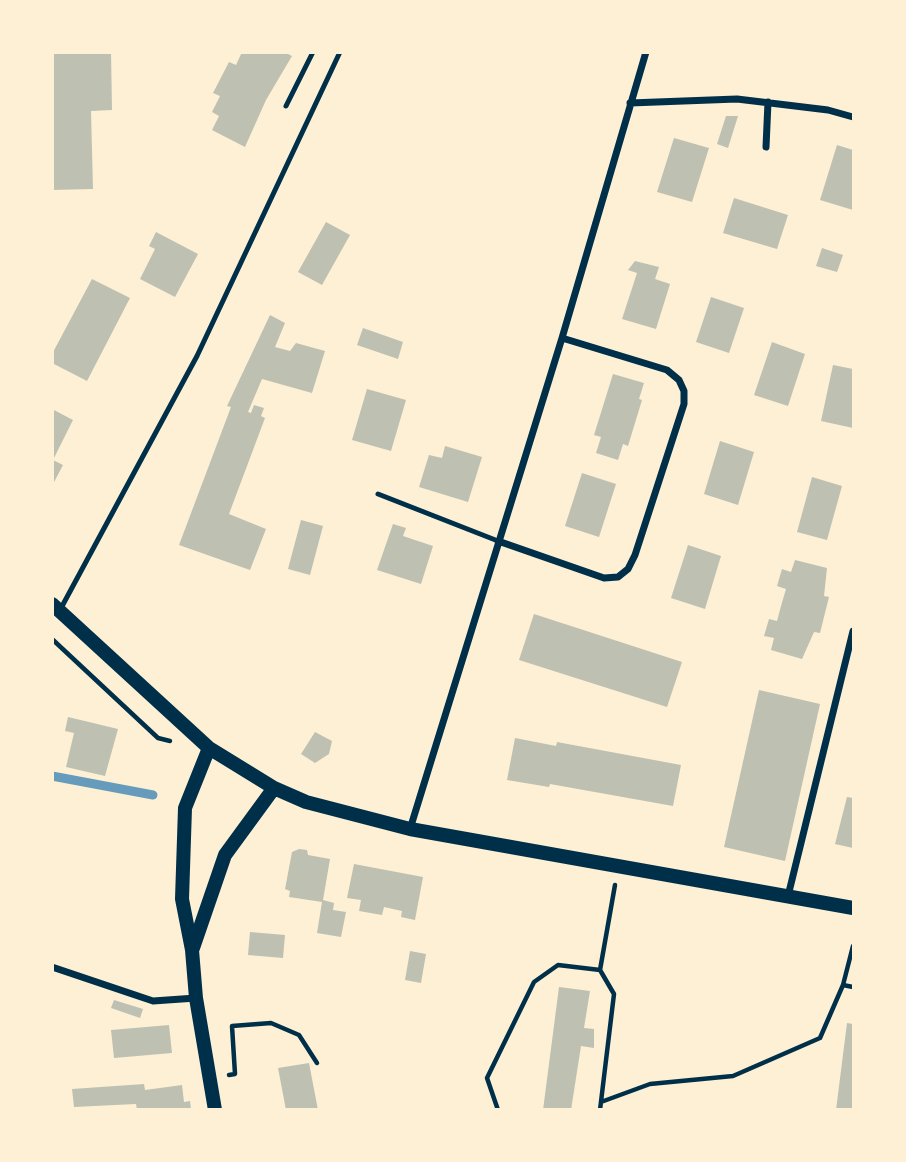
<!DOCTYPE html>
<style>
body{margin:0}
#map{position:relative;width:906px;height:1162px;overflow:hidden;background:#fdf0d5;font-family:"Noto Serif",serif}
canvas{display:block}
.frame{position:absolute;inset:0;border:54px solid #fdf0d5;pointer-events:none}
</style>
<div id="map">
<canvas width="906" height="1162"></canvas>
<div class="frame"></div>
</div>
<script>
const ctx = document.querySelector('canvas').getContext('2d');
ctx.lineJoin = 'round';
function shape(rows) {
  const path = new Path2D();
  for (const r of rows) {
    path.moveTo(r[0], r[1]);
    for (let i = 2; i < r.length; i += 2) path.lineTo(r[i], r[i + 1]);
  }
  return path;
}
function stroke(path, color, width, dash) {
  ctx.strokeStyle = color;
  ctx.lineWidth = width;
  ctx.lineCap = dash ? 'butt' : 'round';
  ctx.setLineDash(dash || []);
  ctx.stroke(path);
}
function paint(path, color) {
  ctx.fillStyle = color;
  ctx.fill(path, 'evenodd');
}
const stream = shape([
 [52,776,153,795]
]);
const building = shape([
 [52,52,111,52,112,110,91,111,93,189,52,190],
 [242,52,284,52,292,56,266,100,245,147,212,130,219,116,212,112,220,96,213,93,229,62,236,65],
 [726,116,738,116,728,148,717,144],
 [674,138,709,148,692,202,657,192],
 [837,145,853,150,853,210,820,200],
 [734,198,788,215,777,249,723,233],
 [326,222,350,235,322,285,298,272],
 [156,232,198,254,175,297,140,279,155,249,149,246],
 [822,248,843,255,837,272,816,266],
 [635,261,659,267,655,279,670,284,656,329,622,319,637,273,628,270],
 [92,279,130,298,87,381,52,363,52,354],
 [711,297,744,308,729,353,696,342],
 [270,315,285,323,275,347,290,351,296,343,325,351,312,393,262,379,248,412,251,413,254,405,264,408,261,416,265,418,229,514,266,529,250,570,179,545,231,407,227,406],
 [363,328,403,342,398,359,357,345],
 [772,342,805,354,788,406,754,395],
 [833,365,853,369,853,428,821,421],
 [613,374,644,383,639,399,642,400,628,446,623,444,618,460,596,453,601,437,594,435],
 [367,389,406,400,391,451,352,440],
 [52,409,73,420,53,460,63,465,52,486],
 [720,441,754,452,738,505,704,494],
 [445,446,482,457,468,502,419,487,429,455,442,458],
 [582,473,616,484,599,537,565,526],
 [812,477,842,486,827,540,797,532],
 [301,520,323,526,310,575,288,569],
 [393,524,406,528,403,536,433,546,421,584,377,570],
 [688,545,721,556,705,609,671,598],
 [795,560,827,568,824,596,829,597,820,633,814,632,802,659,771,650,774,638,764,636,769,619,777,621,781,606,786,589,777,586,782,569,791,572],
 [534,614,682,662,667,707,519,660],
 [759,690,820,704,785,861,724,847],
 [68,717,118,729,105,776,66,767,74,733,65,731],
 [315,732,332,741,329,754,315,763,301,754],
 [515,738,556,746,557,742,681,765,673,806,550,784,549,787,507,780],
 [847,797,853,798,853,848,835,844],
 [299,849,307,850,308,855,330,859,323,900,334,903,333,910,346,912,341,937,317,933,322,902,289,897,290,891,285,889,292,852],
 [354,864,423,877,415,920,401,917,402,911,384,907,382,915,359,911,361,900,347,898],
 [250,932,285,935,283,958,248,955],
 [410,951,426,954,421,983,405,980],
 [559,987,590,991,584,1028,594,1029,594,1048,581,1046,571,1110,543,1110],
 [114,1000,143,1009,140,1018,111,1008],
 [847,1023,853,1024,853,1110,836,1110],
 [169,1025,172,1053,114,1058,111,1030],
 [309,1063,318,1110,286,1110,278,1068],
 [144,1084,145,1090,182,1085,184,1102,190,1101,191,1109,137,1110,136,1104,74,1107,72,1089]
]);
const path = shape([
 [52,639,158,738,170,741],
 [853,946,843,985,853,987],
 [229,1075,235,1074,232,1026,271,1023,299,1035,317,1063],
 [601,1102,650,1084,733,1076,820,1038,843,985],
 [498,1110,487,1078,534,982,558,965,600,970],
 [600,1110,614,994,600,970,615,885]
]);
const service = shape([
 [286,106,313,52],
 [378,494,498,541],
 [60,610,197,356,340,52]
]);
const minor = shape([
 [630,103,737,99,828,110,853,117],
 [766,147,768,102],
 [498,541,604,578,618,577,628,569,635,555,684,404,684,391,679,380,667,370,562,338],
 [410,829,562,338,646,52],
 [788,896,853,631],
 [52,967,153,1001,196,998]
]);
const secondary = shape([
 [52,604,209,748,274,788,306,802,410,829,853,908],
 [209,748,185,808,182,899,192,950,196,998,215,1110],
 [193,948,225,855,274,788]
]);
stroke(stream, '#669bbc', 9);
paint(building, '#bec0b2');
stroke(path, '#003049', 4.5);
stroke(service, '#003049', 5);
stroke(minor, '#003049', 7);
stroke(secondary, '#003049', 14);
</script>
